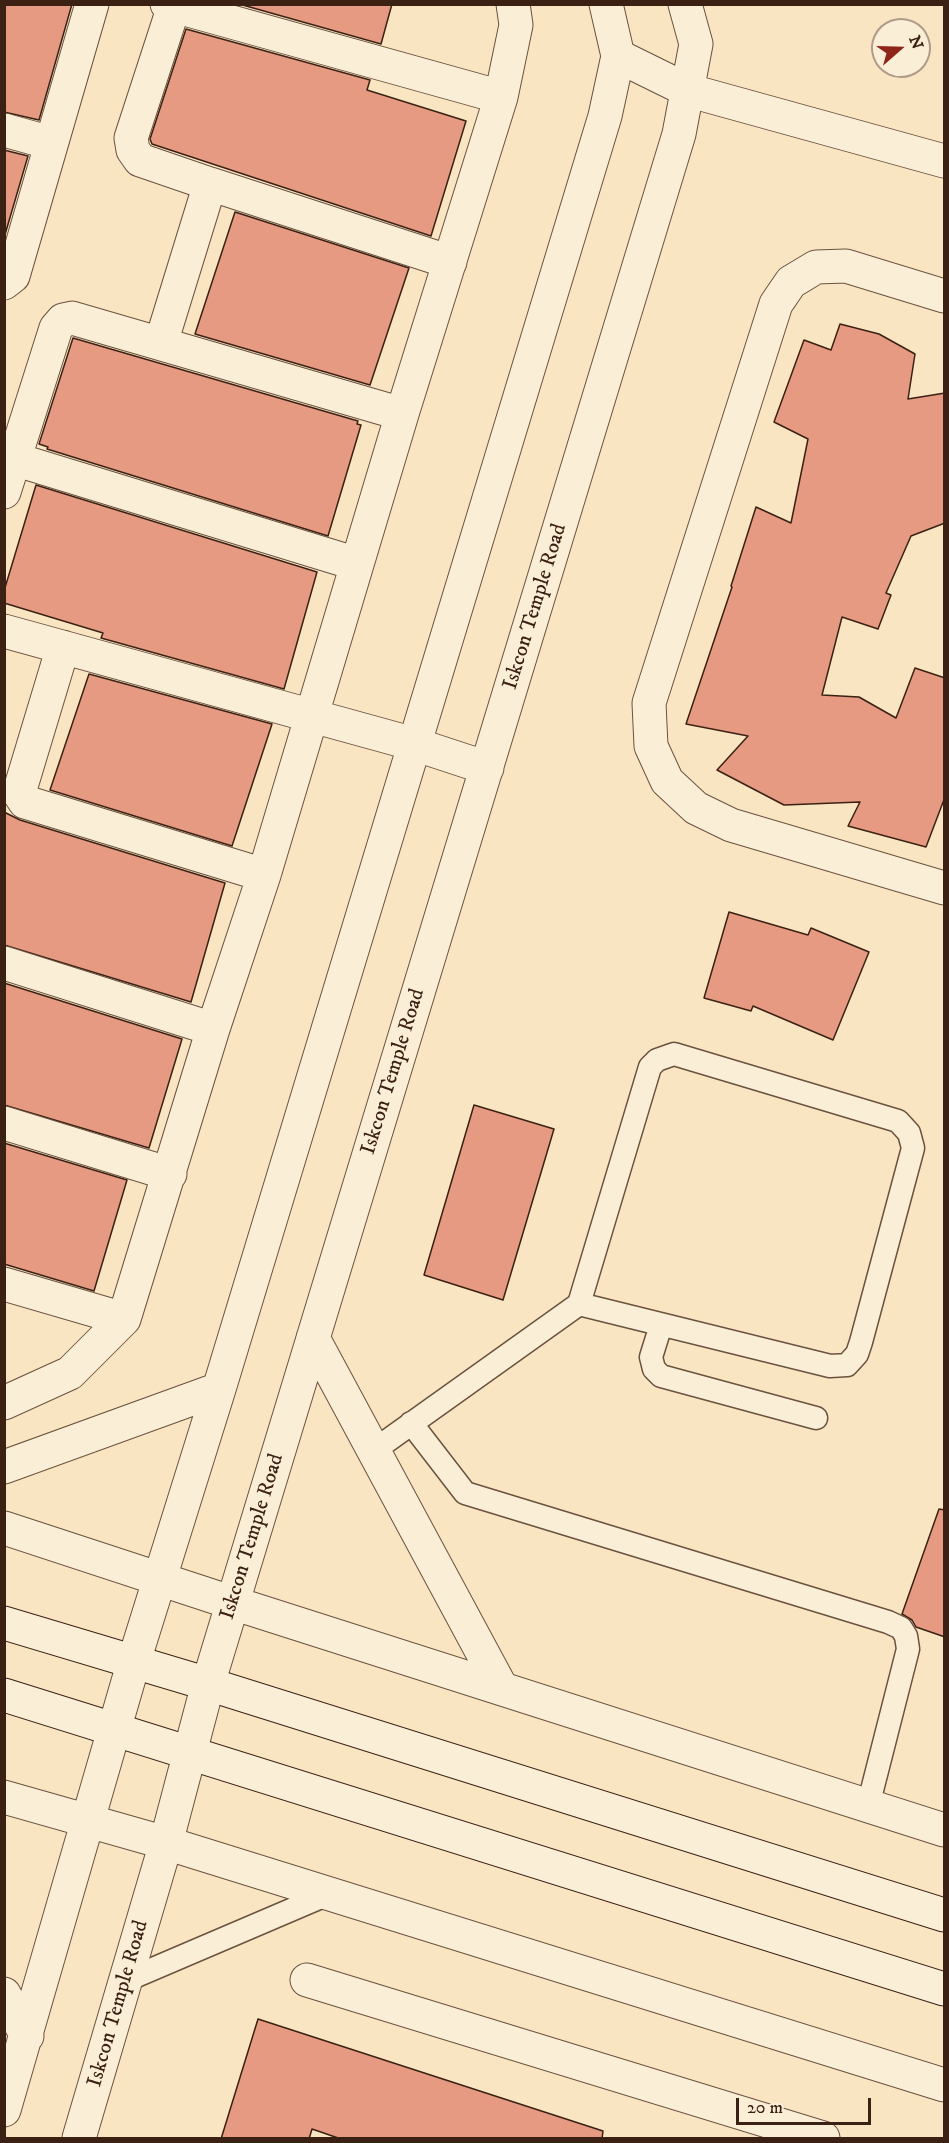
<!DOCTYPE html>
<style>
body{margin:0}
#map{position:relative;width:949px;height:2143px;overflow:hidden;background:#f9e5c1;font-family:"IM FELL DW Pica",serif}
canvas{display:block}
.frame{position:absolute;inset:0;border:6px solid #3b2114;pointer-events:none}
.north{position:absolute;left:871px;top:18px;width:60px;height:60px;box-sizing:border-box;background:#fbeed7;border:2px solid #ae9c89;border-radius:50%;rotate:70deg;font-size:16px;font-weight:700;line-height:24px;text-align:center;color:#3b2114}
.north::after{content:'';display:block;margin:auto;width:21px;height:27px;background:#8f2418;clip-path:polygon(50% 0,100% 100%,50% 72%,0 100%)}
.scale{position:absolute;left:736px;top:2098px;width:135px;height:27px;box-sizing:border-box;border:3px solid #3b2114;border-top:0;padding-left:8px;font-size:18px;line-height:21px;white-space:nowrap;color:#3b2114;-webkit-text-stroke:4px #fbeed7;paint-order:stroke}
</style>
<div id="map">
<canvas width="949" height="2143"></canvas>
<div class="frame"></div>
<div class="north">N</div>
<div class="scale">20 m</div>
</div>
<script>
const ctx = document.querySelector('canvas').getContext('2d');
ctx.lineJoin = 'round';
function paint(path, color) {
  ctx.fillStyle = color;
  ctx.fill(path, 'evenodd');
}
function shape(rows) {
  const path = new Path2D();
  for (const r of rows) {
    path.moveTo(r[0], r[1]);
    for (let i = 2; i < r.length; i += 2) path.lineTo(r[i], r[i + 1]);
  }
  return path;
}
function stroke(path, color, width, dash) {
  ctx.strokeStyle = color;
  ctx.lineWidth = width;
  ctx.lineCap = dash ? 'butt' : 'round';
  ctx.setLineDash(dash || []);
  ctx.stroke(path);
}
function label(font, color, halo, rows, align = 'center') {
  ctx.font = font + ' "IM FELL DW Pica",serif';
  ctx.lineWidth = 4.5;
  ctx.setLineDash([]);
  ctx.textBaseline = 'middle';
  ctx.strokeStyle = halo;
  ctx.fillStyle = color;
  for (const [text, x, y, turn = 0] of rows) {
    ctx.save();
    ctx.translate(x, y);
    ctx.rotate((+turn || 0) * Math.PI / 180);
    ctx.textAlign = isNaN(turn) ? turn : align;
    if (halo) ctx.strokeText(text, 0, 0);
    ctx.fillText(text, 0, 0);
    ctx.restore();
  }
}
const building = shape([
 [4,4,72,4,39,120,4,112,4,4],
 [239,4,392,4,381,44,239,4],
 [186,29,370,80,367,90,466,121,431,236,152,144,150,139,186,29],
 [4,150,28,156,4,238,4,150],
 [235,212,409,268,370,385,195,334,235,212],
 [840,324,879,334,915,354,908,399,945,393,945,523,911,536,886,593,891,595,878,629,842,617,822,695,859,697,896,718,915,668,945,678,945,797,926,847,848,826,860,802,784,805,717,770,748,736,686,724,732,587,731,586,756,507,791,523,808,439,774,422,804,340,831,350,840,324],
 [73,338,358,421,357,424,361,425,328,536,47,449,48,447,39,444,73,338],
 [36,485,317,572,284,689,101,638,103,633,4,603,4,591,36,485],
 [89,674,272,724,232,846,50,790,89,674],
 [4,812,20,820,225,883,191,1002,4,945,4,812],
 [729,912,808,935,811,928,869,952,833,1040,753,1006,751,1011,704,998,729,912],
 [4,983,182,1039,149,1148,4,1105,4,983],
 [474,1105,554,1129,503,1300,424,1275,474,1105],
 [4,1143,127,1180,94,1291,4,1264,4,1143],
 [939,1509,945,1510,945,1637,916,1627,912,1620,902,1614,939,1509],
 [258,2019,603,2131,602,2139,341,2139,312,2129,309,2139,221,2139,258,2019]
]);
const lane = shape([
 [661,1325,651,1357,654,1369,661,1376,816,1418],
 [411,1423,465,1493,888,1622,901,1628,906,1636,908,1649,868,1806],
 [373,1451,579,1304,650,1067,657,1060,674,1054,898,1121,909,1133,913,1148,861,1342,857,1354,847,1365,830,1366,579,1304],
 [127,1980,326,1895]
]);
const street = shape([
 [167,4,501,97],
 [174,6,131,138,133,150,140,160,210,184],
 [618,56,687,90,944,161],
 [4,130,51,143],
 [4,283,13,276,92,4],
 [944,296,846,266,816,267,791,282,776,304,649,703,651,746,667,781,696,808,731,825,944,888],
 [161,343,210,184,450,262],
 [14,459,357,564],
 [4,492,56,328,63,320,72,318,402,414],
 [4,631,414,744,487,768],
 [63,647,19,793,25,802,264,875],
 [4,963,213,1029],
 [4,1123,170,1174],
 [4,1284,124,1319],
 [313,1338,502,1689],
 [4,1403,70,1373,124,1319,213,1029,264,875,402,414,501,97,516,25,513,4],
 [4,1467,219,1389],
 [4,1528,233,1603,944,1830],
 [4,1797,166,1843,944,2085],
 [307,1980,823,2138],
 [4,1994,27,2036],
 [4,2110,134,1661,219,1389,605,116,618,56,606,4],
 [79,2138,166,1843,208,1684,679,134,696,44,685,4]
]);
const secondary = shape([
 [4,1623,208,1684,944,1915],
 [4,1695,944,1989]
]);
const streetNames = [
 ["Iskcon Temple Road",536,607,-73],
 ["Iskcon Temple Road",394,1072,-73],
 ["Iskcon Temple Road",253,1537,-73],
 ["Iskcon Temple Road",119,2004,-74]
];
paint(building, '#e59a81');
stroke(building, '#3b2114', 1.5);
stroke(lane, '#6a523f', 25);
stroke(street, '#6a523f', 35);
stroke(secondary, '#3b2114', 35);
stroke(lane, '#fbeed7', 22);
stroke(street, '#fbeed7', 33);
stroke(secondary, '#fbeed7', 33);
label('21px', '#3b2114', '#fbeed7', streetNames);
</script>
